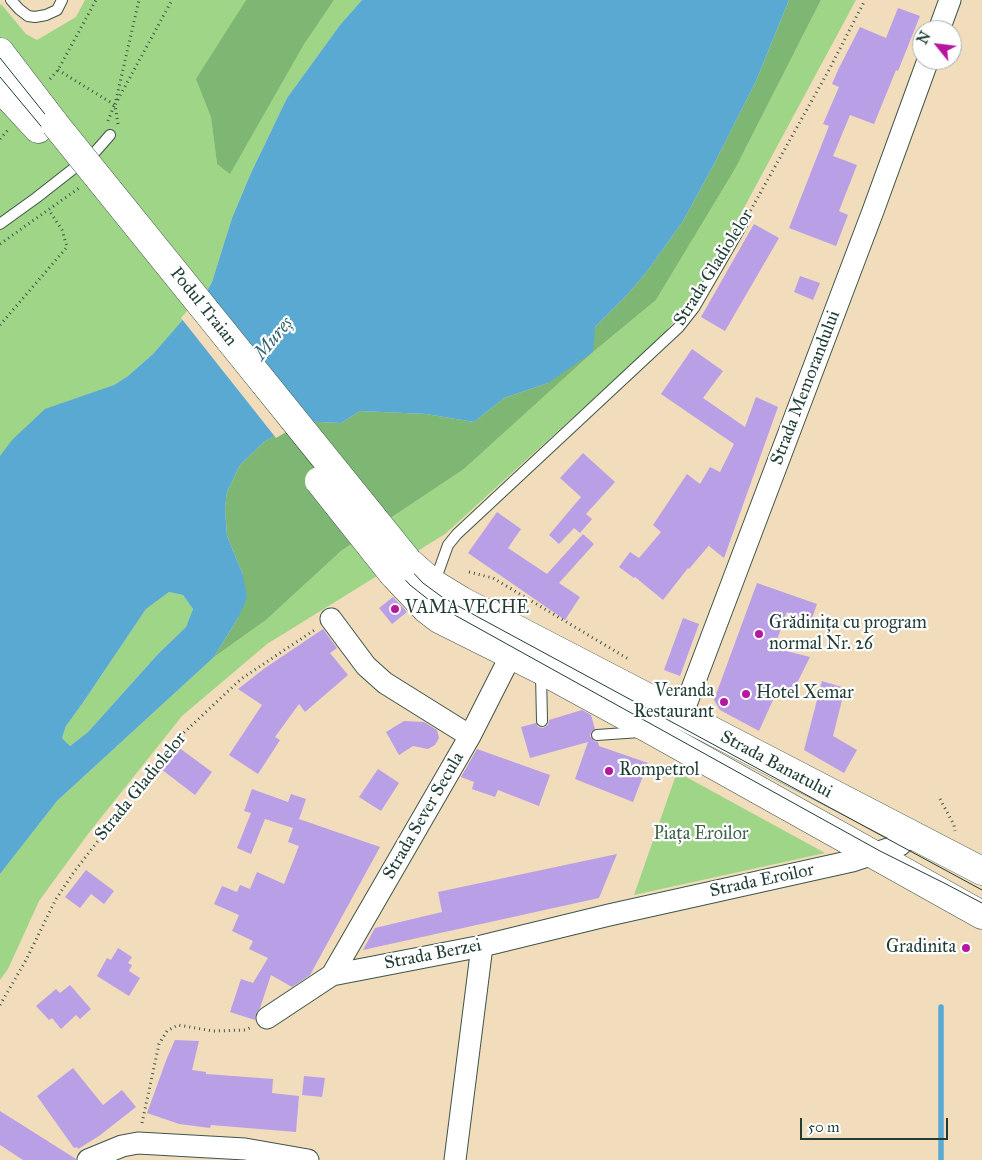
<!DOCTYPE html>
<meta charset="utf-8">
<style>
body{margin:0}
#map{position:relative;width:982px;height:1160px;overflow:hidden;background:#f1dcbb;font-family:"IM FELL Great Primer",serif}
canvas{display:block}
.north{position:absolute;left:912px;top:20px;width:50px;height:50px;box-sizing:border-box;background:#fff;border:1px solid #a5b1ae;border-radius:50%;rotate:299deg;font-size:14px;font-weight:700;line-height:20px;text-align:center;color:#1f3d34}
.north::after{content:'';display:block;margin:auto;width:18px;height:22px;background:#b5179e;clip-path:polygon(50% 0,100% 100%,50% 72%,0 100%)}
.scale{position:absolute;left:800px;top:1118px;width:148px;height:22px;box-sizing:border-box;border:2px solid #1f3d34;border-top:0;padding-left:6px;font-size:15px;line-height:18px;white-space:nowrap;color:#1f3d34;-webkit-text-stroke:4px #fff;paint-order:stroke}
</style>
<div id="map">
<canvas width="982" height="1160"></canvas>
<div class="north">N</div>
<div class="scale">50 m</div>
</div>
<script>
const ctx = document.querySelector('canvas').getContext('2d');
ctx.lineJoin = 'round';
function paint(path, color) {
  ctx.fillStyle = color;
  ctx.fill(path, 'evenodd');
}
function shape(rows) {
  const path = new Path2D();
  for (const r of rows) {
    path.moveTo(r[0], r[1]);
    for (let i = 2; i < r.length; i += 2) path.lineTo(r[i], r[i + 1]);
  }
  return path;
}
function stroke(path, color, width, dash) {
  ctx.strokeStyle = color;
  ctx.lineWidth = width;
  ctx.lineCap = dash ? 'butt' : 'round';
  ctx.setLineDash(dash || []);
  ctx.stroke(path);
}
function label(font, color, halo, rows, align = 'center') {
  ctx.font = font + ' "IM FELL Great Primer",serif';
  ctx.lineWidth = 4.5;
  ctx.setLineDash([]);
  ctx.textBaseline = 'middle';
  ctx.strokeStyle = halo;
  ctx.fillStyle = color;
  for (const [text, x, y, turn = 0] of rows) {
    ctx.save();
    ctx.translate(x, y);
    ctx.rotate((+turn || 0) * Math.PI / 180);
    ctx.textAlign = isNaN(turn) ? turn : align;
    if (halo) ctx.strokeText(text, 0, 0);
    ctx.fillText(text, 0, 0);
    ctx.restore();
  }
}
const green = shape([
 [85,0,246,0,197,79,211,116,217,164,334,0,362,0,340,25,287,98,251,173,232,218,212,282,206,293,153,354,128,376,114,385,90,394,0,456,0,6,1,4,26,34,37,40,76,17],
 [821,0,856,0,725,243,685,308,662,336,445,534,267,644,182,716,88,834,39,901,8,969,0,980,0,874,57,801,214,657,266,620,341,551,464,469,593,352,656,300,735,169],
 [169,592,183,595,193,609,186,627,158,654,88,732,70,746,62,738,66,726,82,704,146,609],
 [677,772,825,853,634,895]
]);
const forest = shape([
 [246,0,334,0,304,44,230,174,217,164,211,117,196,79],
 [789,0,821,0,735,169,656,300,593,352,464,469,341,551,266,620,214,657,238,618,243,575,227,536,225,508,227,492,240,465,264,442,299,421,341,423,360,411,426,414,474,422,504,398,548,383,595,327,627,295,648,270,683,221,712,168,756,81]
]);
const water = shape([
 [362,0,789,0,756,81,712,168,683,221,648,270,627,295,595,327,593,352,548,383,504,398,474,422,426,414,360,411,341,423,299,421,264,442,240,465,227,492,225,508,227,536,243,575,247,598,238,618,214,657,57,801,0,874,0,456,12,440,45,409,114,385,128,376,153,354,206,293,212,282,232,218,251,173,287,98,340,25],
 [169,592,183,595,193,609,186,627,158,654,88,732,70,746,62,738,66,726,82,704,146,609]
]);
const pier = shape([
 [200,295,300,424,276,438,181,318]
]);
const stream = shape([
 [941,1007,941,1160]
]);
const building = shape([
 [898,8,920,16,898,71,896,70,874,124,850,115,833,156,857,165,839,211,848,215,836,246,789,228,829,126,823,124,839,87,832,84,838,70,860,27,886,38],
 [754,224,779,238,725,331,701,317],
 [800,276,820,283,813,300,794,292],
 [692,349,723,371,703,398,745,427,756,397,778,407,724,558,709,546,711,543,689,569,688,568,663,600,635,577,634,578,619,567,630,552,639,558,661,532,653,525,687,474,700,484,710,467,720,472,734,444,661,394],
 [583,453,615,482,586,514,592,519,580,533,574,528,559,544,549,535,581,497,560,478],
 [497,512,521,529,508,548,547,574,583,534,594,544,559,583,580,597,565,620,468,553],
 [757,583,817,604,811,621,787,612,774,648,810,657,790,697,777,691,759,731,720,710,714,700],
 [393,597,407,612,392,624,379,608],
 [683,618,699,624,680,676,664,670],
 [323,629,337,648,330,653,348,675,305,712,299,704,275,737,280,740,258,774,229,755,262,705,238,689,265,668],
 [822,681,845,688,833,736,857,750,844,773,804,750],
 [582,710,591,715,595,729,591,732,590,736,594,741,598,742,599,746,648,763,633,802,575,779,588,742,530,758,521,727,536,723,538,727,543,728,548,725,549,720],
 [404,721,424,722,437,730,439,738,435,745,428,749,413,746,399,755,386,732],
 [178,747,212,772,195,795,161,769],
 [477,749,550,775,539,806,498,790,495,797,472,789,474,782,461,777],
 [378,769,399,783,381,811,359,797],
 [252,789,288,802,291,794,306,799,299,819,380,847,310,975,292,987,271,975,260,1008,256,1013,255,1020,230,1012,241,979,253,983,268,958,249,949,253,941,232,931,239,915,214,904,222,886,237,892,240,885,250,889,257,872,284,884,299,846,288,842,293,828,265,819,251,854,237,848,251,813,244,811],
 [617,854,599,898,363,950,375,928,442,912,438,892],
 [86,870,114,891,104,904,91,894,80,908,65,897],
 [118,948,132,957,128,963,132,965,129,971,140,978,129,996,97,976,107,958,111,960],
 [70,985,91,1009,80,1019,76,1015,61,1029,52,1018,49,1020,36,1006,56,989,60,993],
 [175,1040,199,1041,192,1070,206,1072,206,1074,273,1079,272,1093,299,1096,296,1132,211,1125,210,1128,179,1124,147,1113,167,1058],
 [73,1068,103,1105,122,1090,136,1107,99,1136,78,1149,77,1147,74,1148,37,1096],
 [304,1076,325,1078,322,1097,302,1095],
 [0,1111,76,1159,76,1160,23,1160,0,1145]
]);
const path = shape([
 [58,70,115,105],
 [50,79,58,70,96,0],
 [116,100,139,0],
 [108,121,114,106],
 [118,124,115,105,172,0],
 [0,139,8,130],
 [748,215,830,68,865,0],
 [0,244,79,188],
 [0,325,67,247,62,230,49,210],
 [469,572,493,578,630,660],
 [940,799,954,825,955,831],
 [0,1005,26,960,56,899,74,872,174,742,241,679,316,629],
 [142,1123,159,1044,167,1031,178,1025,213,1031,245,1030,252,1027]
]);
const lane = shape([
 [11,0,19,9,28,16,35,17,46,15,57,10,62,0],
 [0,224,36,198,96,151,110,135],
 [435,581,448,545,457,534,679,327,694,308,742,225],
 [541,674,542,721],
 [597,735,640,732]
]);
const street = shape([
 [939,30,950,0],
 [331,619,366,666,385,683,470,736],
 [682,715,873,211,928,60],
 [332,975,470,736,506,665,510,654],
 [267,1018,332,975,482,946,609,915,852,861,900,845,911,835],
 [88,1160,122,1146,138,1143,245,1149,308,1160],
 [455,1160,482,946]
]);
const primary = shape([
 [0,52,55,124],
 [0,88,38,129],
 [408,561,434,584,462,601,982,871],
 [393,574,426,609,439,619,541,670,651,730,982,915]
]);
const tram = shape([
 [0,58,405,564,423,583,442,597,478,617,982,890],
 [0,77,45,131,397,571,410,585,429,600,451,613,880,851,946,884,982,903]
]);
const primaryBridge = shape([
 [55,124,408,561],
 [319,481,393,574]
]);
const markers = [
 [395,609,5,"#b5179e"],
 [759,634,5,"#b5179e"],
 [746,694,5,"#b5179e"],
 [724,702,5,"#b5179e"],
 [609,771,5,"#b5179e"],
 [966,948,5,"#b5179e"]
];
const streetNames = [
 ["Strada Gladiolelor",714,268,-58],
 ["Podul Traian",203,307,51],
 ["Strada Memorandului",806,388,-69],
 ["Strada Banatului",776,765,28],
 ["Strada Gladiolelor",141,787,-51],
 ["Strada Sever Secula",424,816,-60],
 ["Strada Eroilor",762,881,-12],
 ["Strada Berzei",433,955,-11]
];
const poiNames = [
 ["VAMA VECHE",405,609],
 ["Grădinița cu program",769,624],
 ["normal Nr. 26",769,645],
 ["Veranda",714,692,"right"],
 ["Restaurant",714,713,"right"],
 ["Hotel Xemar",756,694],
 ["Rompetrol",619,771],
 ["Gradinita",956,948,"right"]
];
const parkNames = [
 ["Piața Eroilor",701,835]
];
const waterNames = [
 ["Mureș",274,339,-50]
];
paint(green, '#9ed587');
paint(forest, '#7eb674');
paint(water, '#59a9d3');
paint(pier, '#f1dcbb');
stroke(stream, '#59a9d3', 5.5);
paint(building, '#b99fe6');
stroke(lane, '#3e5548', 12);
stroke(street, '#3e5548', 23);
stroke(primary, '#3e5548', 29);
stroke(path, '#3e5548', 3, [1, 4]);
stroke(lane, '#fff', 10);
stroke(street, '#fff', 21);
stroke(primary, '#fff', 28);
stroke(tram, '#1f3d34', 1);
stroke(primaryBridge, '#3e5548', 29, []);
stroke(primaryBridge, '#fff', 28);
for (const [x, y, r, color] of markers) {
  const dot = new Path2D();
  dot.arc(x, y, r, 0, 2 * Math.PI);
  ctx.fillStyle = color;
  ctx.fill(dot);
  stroke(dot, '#fff', 2);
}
label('18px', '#1f3d34', '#fff', streetNames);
label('18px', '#1f3d34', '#fff', poiNames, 'left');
label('18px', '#3f6349', '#fff', parkNames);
label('italic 19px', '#33636c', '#fff', waterNames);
</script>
